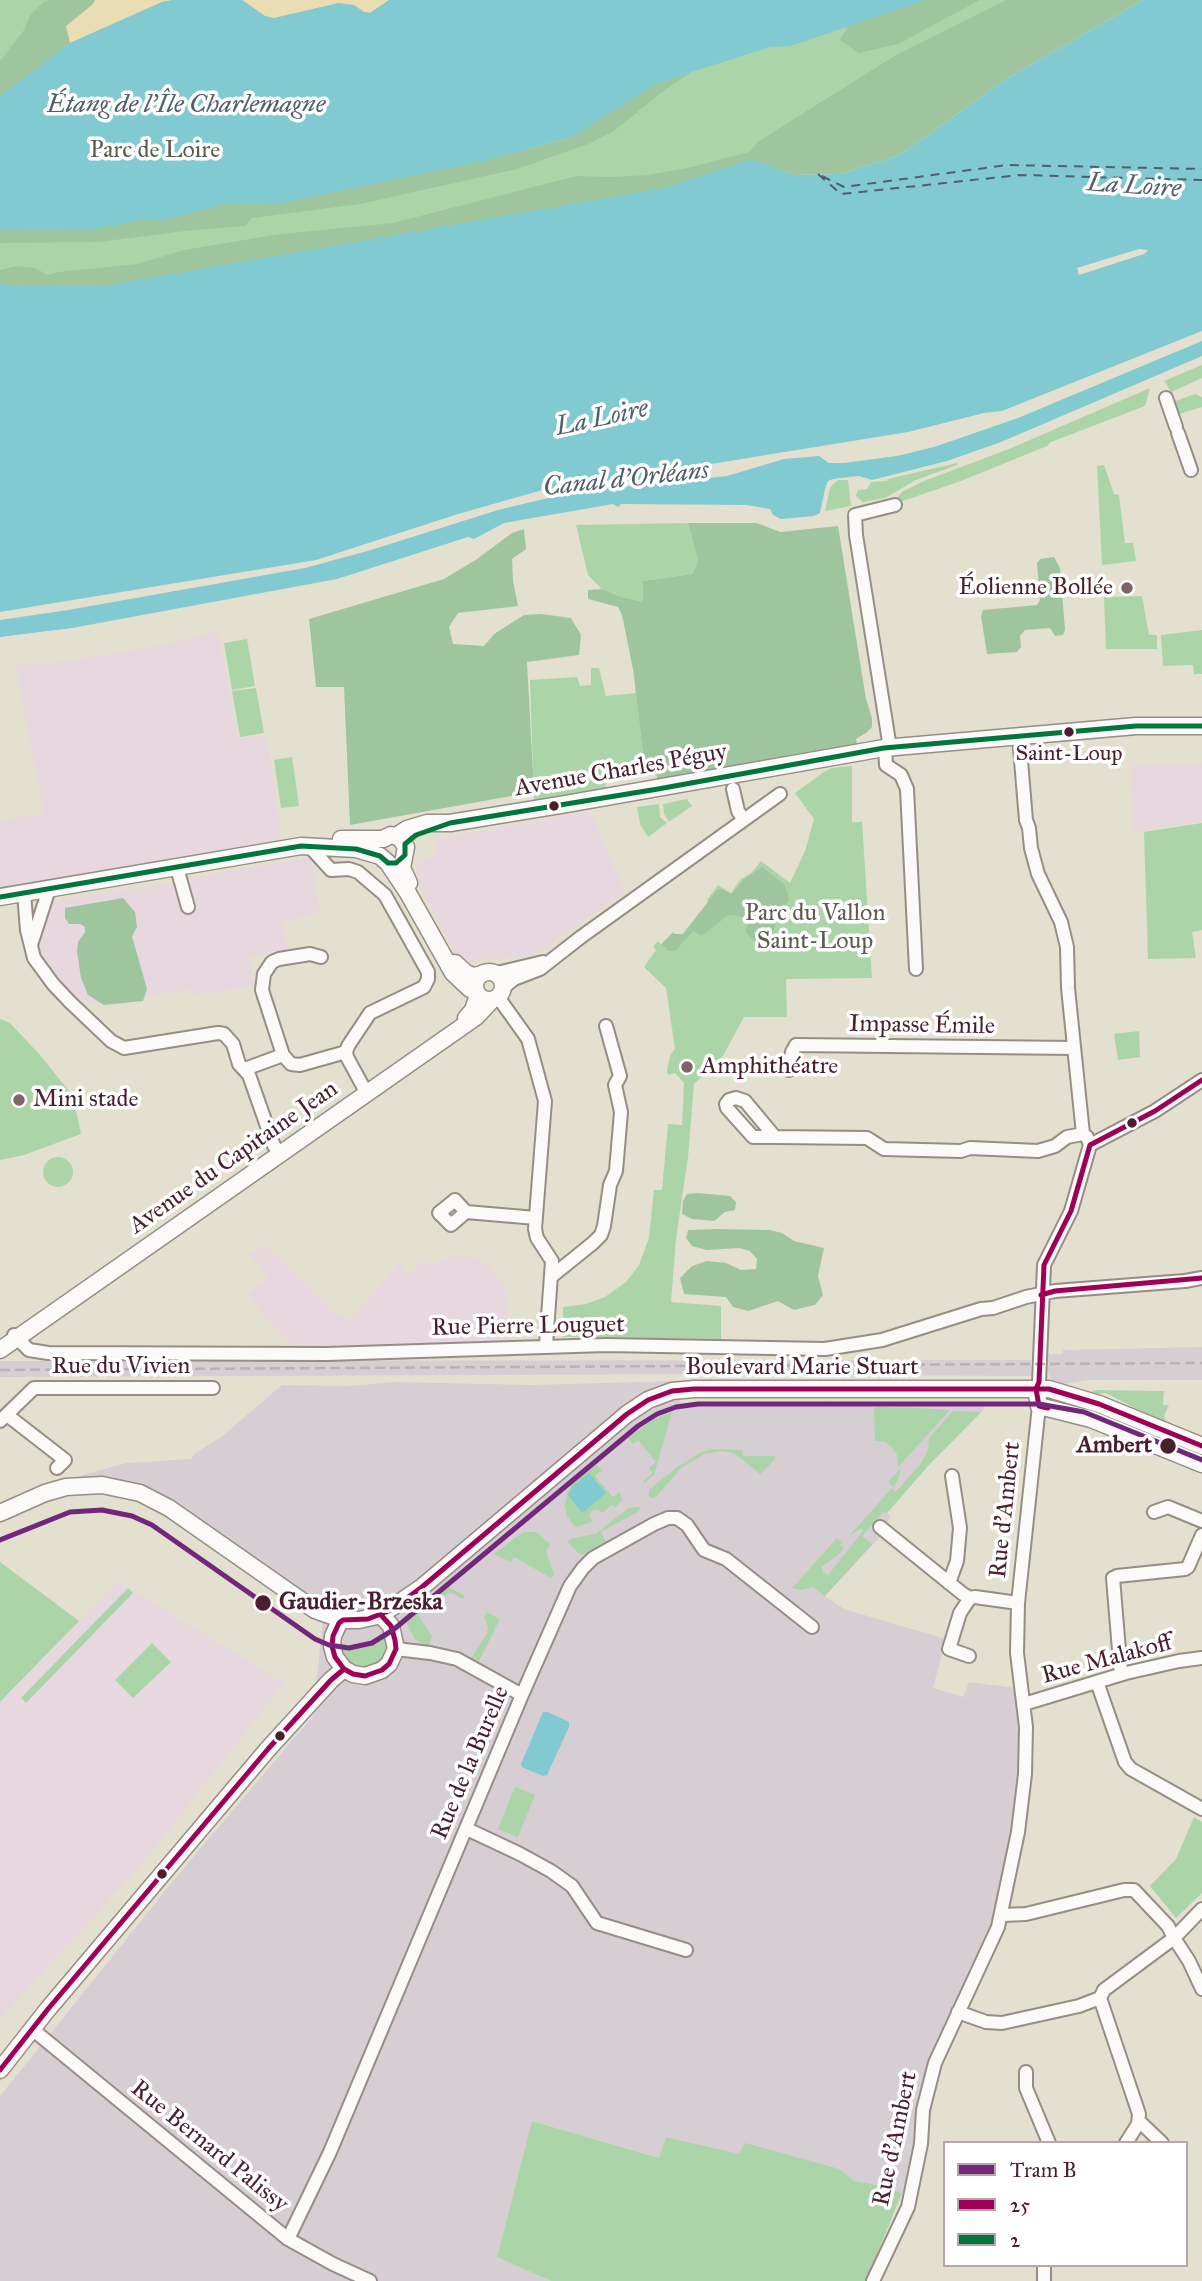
<!DOCTYPE html>
<meta charset="utf-8">
<style>
body{margin:0}
#map{position:relative;width:1202px;height:2281px;overflow:hidden;background:#e4e0cf;font-family:"IM FELL Great Primer",serif}
canvas{display:block}
.legend{position:absolute;left:943px;top:2141px;width:245px;height:126px;box-sizing:border-box;background:#fff;border:2px solid #b7a5aa;margin:0;padding:9px 12px;list-style:none;font-size:21px;color:#4a1f2b}
.legend li{display:flex;align-items:center;gap:14px;height:35px}
.legend b{width:35px;border:2px solid #b7a5aa}
</style>
<div id="map">
<canvas width="1202" height="2281"></canvas>
<ul class="legend">
<li><b style="height:9px;background:#72277b"></b>Tram B</li>
<li><b style="height:9px;background:#9f0057"></b>25</li>
<li><b style="height:9px;background:#00763c"></b>2</li>
</ul>
</div>
<script>
const ctx = document.querySelector('canvas').getContext('2d');
ctx.lineJoin = 'round';
function paint(path, color) {
  ctx.fillStyle = color;
  ctx.fill(path, 'evenodd');
}
function shape(rows) {
  const path = new Path2D();
  for (const r of rows) {
    if (r.length === 3) {
      path.moveTo(r[0] + r[2], r[1]);
      path.arc(r[0], r[1], r[2], 0, 2 * Math.PI);
      continue;
    }
    path.moveTo(r[0], r[1]);
    for (let i = 2; i < r.length; i += 2) path.lineTo(r[i], r[i + 1]);
  }
  return path;
}
function stroke(path, color, width, dash) {
  ctx.strokeStyle = color;
  ctx.lineWidth = width;
  ctx.lineCap = dash ? 'butt' : 'round';
  ctx.setLineDash(dash || []);
  ctx.stroke(path);
}
function label(font, color, halo, rows, align = 'center') {
  ctx.font = font + ' "IM FELL Great Primer",serif';
  ctx.lineWidth = 7;
  ctx.setLineDash([]);
  ctx.textBaseline = 'middle';
  ctx.strokeStyle = halo;
  ctx.fillStyle = color;
  for (const [text, x, y, turn = 0] of rows) {
    ctx.save();
    ctx.translate(x, y);
    ctx.rotate((+turn || 0) * Math.PI / 180);
    ctx.textAlign = isNaN(turn) ? turn : align;
    if (halo) ctx.strokeText(text, 0, 0);
    ctx.fillText(text, 0, 0);
    ctx.restore();
  }
}
const built = shape([
 [219,632,238,739,267,736,282,842,0,889,0,821,44,813,15,663,45,664,118,653],
 [1202,763,1202,822,1133,832,1130,766],
 [590,811,625,893,534,955,499,959,483,958,469,965,458,959,418,885,416,869,421,861,435,856,436,839],
 [311,857,320,912,283,923,288,950,249,957,254,986,193,995,191,989,95,1004,78,998,66,990,48,968,38,947,37,941,49,902,168,883,174,884,177,890,188,885,191,878],
 [264,1244,334,1312,350,1320,400,1263,410,1274,425,1259,431,1265,452,1256,476,1258,491,1268,504,1285,512,1340,297,1348,276,1329,247,1295,268,1276,249,1255],
 [118,1581,284,1683,142,1864,0,2019,0,1702]
]);
const industrial = shape([
 [1202,1347,1202,1380,1090,1380,1061,1384,1052,1381,1048,1372,1048,1354,1063,1354,1063,1350],
 [1031,1360,1031,1376,719,1374,0,1377,0,1361],
 [674,1381,682,1407,984,1406,983,1411,927,1467,887,1513,890,1516,882,1535,825,1596,844,1609,946,1639,933,1688,963,1697,969,1682,1015,1688,1019,1750,1014,1809,998,1912,982,1953,929,2062,914,2161,902,2193,884,2186,854,2181,840,2169,745,2144,740,2155,666,2137,660,2158,532,2121,497,2257,551,2281,0,2281,0,2096,178,1875,313,1716,324,1609,152,1493,80,1481,76,1477,126,1463,191,1459,195,1453,220,1438,282,1385,350,1386,394,1382,532,1385]
]);
const green = shape([
 [0,0,1136,0,752,186,0,311],
 [1202,365,1202,378,1171,392,1164,381],
 [1150,388,1145,406,1051,442,1047,446,961,481,900,502,894,501,902,492,924,481,1009,449],
 [1195,394,1202,397,1202,408,1201,407,1177,415,1175,406,1176,401],
 [957,463,957,465,916,480,885,498,863,502,856,496,858,490,867,489,871,482,887,481,888,479],
 [1104,465,1114,494,1119,495,1125,543,1133,543,1136,561,1102,565,1097,466],
 [838,480,848,480,851,506,825,511,830,487],
 [688,523,698,561,692,574,643,581,643,602,622,597,602,589,588,575,576,525],
 [1142,596,1149,635,1157,635,1157,649,1106,649,1104,597],
 [1202,630,1202,674,1194,674,1193,665,1163,666,1161,635],
 [247,639,255,686,232,690,224,643],
 [591,668,599,668,606,696,636,693,644,762,637,762,637,773,605,776,606,789,534,801,530,680,577,677,580,686,591,685],
 [256,688,264,733,240,737,232,691],
 [292,757,299,806,281,808,274,760],
 [852,766,852,822,862,822,872,978,786,979,787,1017,744,1017,723,1056,694,1084,688,1157,676,1239,671,1302,721,1306,721,1339,563,1337,563,1307,586,1304,605,1297,626,1282,639,1265,649,1238,654,1190,662,1190,668,1124,682,1125,684,1083,675,1073,668,1075,667,1070,670,1056,675,1049,666,988,644,967,656,950,653,947,658,941,661,944,673,932,680,937,709,903,707,900,718,885,731,893,740,880,752,872,761,861,790,883,805,851,814,819,795,793,824,772,832,768],
 [687,799,692,806,669,822,664,814,663,804],
 [659,804,660,817,667,823,648,837,640,824,637,807],
 [1202,823,1202,930,1192,932,1196,958,1148,959,1144,832],
 [0,1019,10,1023,40,1055,73,1096,81,1134,24,1155,0,1160],
 [1139,1031,1140,1057,1118,1060,1114,1034],
 [58,1172,15],
 [1098,1390,1164,1391,1163,1405,1169,1405,1164,1416,1167,1425,1110,1395,1105,1393,1097,1394,1091,1391],
 [874,1407,917,1408,950,1410,898,1467,897,1455,892,1447,885,1442,875,1441],
 [953,1411,981,1412,927,1467,887,1513,883,1512,862,1536,872,1544,825,1596,813,1587,800,1590,792,1588,837,1538,843,1543,840,1544,844,1548,837,1556,821,1567,823,1572,828,1575,864,1530,861,1528,849,1536,893,1487,888,1482,901,1468,898,1480,892,1489,896,1492,922,1462,928,1449,929,1438],
 [672,1412,654,1475,644,1483,643,1481,653,1473,649,1468,656,1462,638,1440,633,1444,628,1438,654,1419],
 [712,1449,742,1450,743,1456,775,1456,775,1459,760,1474,734,1453,721,1451,704,1454,681,1468,657,1496,652,1498,649,1496,649,1490,676,1468,700,1453],
 [596,1464,602,1470,595,1476,613,1497,619,1492,623,1500,615,1507,612,1505,602,1513,598,1509,591,1511,589,1515,592,1522,575,1527,567,1516,565,1505,567,1493,572,1484],
 [641,1507,639,1511,601,1532,606,1542,581,1555,567,1542,571,1539,597,1533,628,1508],
 [523,1532,536,1532,550,1544,546,1552,554,1574,551,1578,514,1557,511,1562,494,1554],
 [0,1562,79,1621,0,1702],
 [449,1587,465,1596,463,1599,450,1592,418,1615,432,1636,429,1645,422,1644,415,1639,406,1622],
 [128,1588,133,1593,26,1703,21,1698],
 [486,1612,500,1619,478,1663,471,1659,487,1633,488,1627,484,1617],
 [388,1635,390,1645,385,1659,371,1669,352,1667,338,1649,366,1647,378,1643],
 [152,1643,171,1662,133,1698,115,1680],
 [515,1787,535,1795,518,1837,498,1829],
 [1194,1817,1202,1822,1202,1893,1176,1918,1150,1886,1176,1859],
 [532,2121,659,2158,666,2137,739,2154,745,2143,840,2169,854,2181,884,2186,902,2193,866,2281,551,2281,497,2257]
]);
const forest = shape([
 [50,0,95,0,93,5,66,26,70,43,0,96,0,61,24,30,31,14,44,2],
 [925,0,980,0,898,44,859,53,840,40,848,26],
 [1006,0,1143,0,1008,78,900,155,841,174,793,175,752,159,663,188,110,285,28,286,0,284,0,270,16,266,35,268,48,275,58,272,137,264,184,250,281,234,393,223,576,176,610,177,649,175,692,167,749,152,759,141,896,55],
 [691,72,666,89,615,130,591,143,517,169,360,204,252,218,245,226,185,231,99,242,0,243,0,229,90,230,146,219,168,219,225,204,282,203,483,161,570,138,656,84],
 [688,523,757,523,780,532,838,526,866,699,872,718,872,727,866,733,856,739,857,744,791,755,660,782,657,779,656,771,652,771,644,762,633,669,622,615,618,607,588,599,588,590,602,589,622,597,643,602,643,581,692,574,698,561],
 [524,529,526,549,512,559,513,581,518,606,458,613,449,627,453,644,484,646,494,634,524,615,541,614,571,618,581,635,579,655,527,662,534,792,350,825,344,687,316,687,309,619,444,579,477,559,512,533],
 [1054,557,1060,568,1065,630,1063,635,1055,636,1050,628,1025,630,1020,636,1021,647,1017,652,987,654,981,616,983,610,1037,605,1040,600,1037,563,1040,559],
 [762,867,785,885,789,899,777,919,769,946,760,946,746,933,746,928,750,921,739,916,728,915,702,936,693,931,675,951,668,951,662,944,672,934,683,934,717,890,721,889,732,894,743,880],
 [123,898,135,912,137,927,132,936,147,989,143,1001,104,1005,88,995,81,978,77,952,78,942,85,932,85,927,80,924,69,924,65,918,65,908],
 [698,1193,730,1196,736,1202,735,1210,725,1212,714,1221,692,1219,682,1214,683,1201,687,1194],
 [716,1229,770,1230,782,1233,794,1241,824,1248,818,1276,823,1295,815,1305,794,1310,778,1301,748,1311,733,1307,726,1297,684,1294,680,1278,692,1266,707,1261,726,1263,741,1270,756,1269,757,1259,750,1251,739,1248,707,1250,692,1246,686,1238,688,1230]
]);
const sand = shape([
 [95,0,173,0,162,2,70,43,66,26,92,5],
 [242,0,389,0,370,13,364,12,354,5,274,18,265,16]
]);
const water = shape([
 [173,0,242,0,265,16,274,18,338,3,354,5,364,12,370,13,389,0,925,0,791,46,770,47,667,80,656,84,572,137,483,161,282,203,225,204,168,219,146,219,90,230,0,229,0,96,70,43,162,2],
 [1143,0,1202,0,1202,331,1002,411,984,413,908,432,680,469,677,473,634,481,592,480,546,489,458,514,316,560,0,612,0,284,28,286,110,285,663,188,752,159,793,175,841,174,900,155,1008,78],
 [1139,249,1148,250,1144,254,1079,275,1077,268],
 [1202,341,1202,356,1001,442,947,461,872,480,859,476,833,479,828,481,825,489,820,513,814,516,781,519,773,515,770,509,747,505,621,504,618,507,613,504,504,523,474,539,468,537,337,579,72,628,0,637,0,620,68,610,305,568,371,550,498,510,561,495,593,490,727,476,784,459,819,456,829,463,844,463,897,456,934,447,1018,418],
 [589,1473,606,1493,582,1513,568,1495,573,1486],
 [543,1712,548,1712,569,1722,569,1727,547,1775,543,1776,522,1767,521,1764]
]);
const ferry = shape([
 [818,174,841,194,1020,175,1202,180],
 [822,176,844,187,1007,165,1202,169]
]);
const minor = shape([
 [1166,398,1176,427],
 [1178,433,1191,470],
 [1019,737,1026,820,1029,828,1031,848,1038,874,1061,922,1067,947,1068,988,1083,1134,1087,1137,1090,1145,1071,1211,1044,1265,1039,1382,1036,1389],
 [885,748,886,765,901,775,907,789,916,969],
 [890,748,856,535,855,515,895,505],
 [733,789,738,811,743,819],
 [310,847,331,870,349,869,358,872,385,895,428,972,428,979,424,987,370,1013,348,1046,346,1052,347,1057,366,1092],
 [177,868,188,907],
 [24,893,27,930,34,958,53,984,70,1002,111,1041,124,1048,218,1033,224,1034,233,1044,239,1064,249,1075,274,1146,281,1153],
 [31,945,49,889],
 [321,957,310,954,279,959,272,962,264,974,262,990,283,1055,291,1064,300,1065,346,1052],
 [497,973,543,962],
 [504,987,514,979,540,969,581,937,780,794],
 [498,997,528,1039,545,1101,535,1229,537,1238,552,1261,546,1345],
 [245,1069,283,1055],
 [789,1070,792,1052,796,1045,1074,1048],
 [775,1137,745,1101,736,1098,729,1100,726,1104,727,1108,753,1137,775,1137,867,1138,884,1149,961,1151,970,1148,1038,1151,1055,1146,1067,1137,1083,1134],
 [1090,1145,1155,1111,1202,1080],
 [466,1212,451,1225,439,1213,455,1200,466,1212,536,1218],
 [552,1276,593,1243,601,1235,604,1226,610,1185,616,1171,621,1112,615,1085,620,1076,606,1026],
 [14,1335,29,1350,48,1353,327,1354,606,1345,825,1349,882,1340,981,1309,993,1308,1026,1297,1055,1291,1185,1281,1202,1278],
 [7,1415,65,1460,57,1468],
 [0,1421,34,1388,213,1388],
 [1154,1512,1168,1507,1202,1521],
 [880,1527,963,1594,970,1598,975,1597,1018,1603],
 [949,1583,957,1561,960,1528,952,1476],
 [396,1649,430,1653,457,1659,522,1695],
 [969,1656,949,1649,960,1613,970,1598],
 [1121,1674,1113,1578,1117,1576,1185,1569,1188,1567,1202,1535],
 [1097,1682,1125,1762,1131,1769,1202,1809],
 [1024,1704,1126,1673,1179,1661,1202,1658],
 [467,1829,520,1854,551,1871,572,1886,597,1923,686,1950],
 [1002,1915,1026,1914,1124,1890,1134,1890,1168,1926,1174,1938,1189,1961,1202,1989],
 [1100,1998,1139,2114,1138,2124,1126,2143],
 [958,2012,986,2022,1002,2023,1079,2006,1100,1998,1104,1990,1174,1938,1202,1909],
 [32,2029,288,2239,333,2264,370,2281],
 [1026,2072,1026,2088,1049,2143],
 [1139,2121,1162,2143],
 [288,2239,330,2152,522,1695,570,1586,583,1568,593,1558,654,1524,668,1518,677,1518,687,1525,704,1550,726,1559,812,1627],
 [1044,2265,1044,2281],
 [873,2281,908,2207,921,2144,923,2110,935,2063,998,1927,1018,1832,1025,1774,1026,1727,1017,1653,1018,1603,1039,1406]
]);
const major = shape([
 [396,836,407,829,427,823,450,823,566,804,884,748,1136,726,1202,726],
 [341,839,383,839,391,835,400,838,406,847,402,868,409,883],
 [0,897,301,846,356,849,380,856,388,863,408,893,453,973,470,989,475,989],
 [455,963,466,973,473,976,479,975],
 [489,986,14],
 [466,1018,473,1010,478,995],
 [0,1350,476,1017,492,1000],
 [1036,1389,1039,1406,1091,1419,1202,1464],
 [0,1513,45,1493,66,1487,102,1485,140,1493,169,1508,315,1610,343,1620,359,1620,381,1615,422,1587,627,1414,648,1400,672,1391,694,1389,1049,1389,1099,1404,1202,1446],
 [343,1620,339,1623,333,1636,332,1646,335,1657,344,1669,353,1674,365,1676,382,1670,389,1664,396,1649,391,1626,381,1615],
 [0,2070,48,2009,268,1749,331,1680,344,1669]
]);
const rail = shape([
 [0,1370,1202,1363]
]);
const bus1 = shape([
 [1041,1295,1055,1291,1202,1278],
 [1048,1408,1039,1406,1036,1389,1039,1382,1044,1265,1071,1211,1090,1145,1155,1111,1202,1080],
 [381,1615,391,1626,395,1640,396,1649,389,1664,382,1670,365,1676,353,1674,344,1669,335,1657,332,1646,333,1636,339,1623,343,1620,368,1619,391,1610,422,1587,627,1414,648,1400,672,1391,694,1389,1049,1389,1099,1404,1202,1446],
 [0,2070,48,2009,268,1749,331,1680,344,1669]
]);
const bus2 = shape([
 [0,897,301,846,356,849,380,856,388,863,396,863,405,855,405,844,416,835,450,823,658,789,884,748,1136,726,1202,726]
]);
const tram1 = shape([
 [0,1540,70,1512,102,1510,132,1516,152,1525,315,1639,329,1645,349,1648,372,1643,393,1630,638,1426,657,1414,676,1407,698,1404,1039,1404,1084,1412,1202,1460]
]);
const markers = [
 [1127,588,7,"#806364"],
 [1069,732,6,"#4a1f2b"],
 [554,806,6,"#4a1f2b"],
 [687,1067,7,"#806364"],
 [19,1100,7,"#806364"],
 [1132,1123,6,"#4a1f2b"],
 [1168,1446,9,"#4a1f2b"],
 [263,1603,9,"#4a1f2b"],
 [280,1736,6,"#4a1f2b"],
 [162,1874,6,"#4a1f2b"]
];
const busNames = [
 ["Saint-Loup",1069,755]
];
const parkNames = [
 ["Parc de Loire",155,151],
 ["Parc du Vallon",815,914],
 ["Saint-Loup",815,942]
];
const poiNames = [
 ["Éolienne Bollée",1113,588,"right"],
 ["Amphithéatre",701,1067],
 ["Mini stade",33,1100]
];
const streetNames = [
 ["Avenue Charles Péguy",621,771,-10],
 ["Impasse Émile",922,1026,1],
 ["Avenue du Capitaine Jean",234,1158,-35],
 ["Rue Pierre Louguet",528,1327,-1],
 ["Rue du Vivien",121,1367],
 ["Boulevard Marie Stuart",802,1368],
 ["Rue d'Ambert",1006,1510,-84],
 ["Rue Malakoff",1107,1660,-15],
 ["Rue de la Burelle",471,1763,-67],
 ["Rue d'Ambert",896,2139,-78],
 ["Rue Bernard Palissy",209,2147,39]
];
const stopNames = [
 ["Ambert",1152,1446],
 ["Gaudier-Brzeska",279,1603,"left"]
];
const waterNames = [
 ["Étang de l'Île Charlemagne",186,106],
 ["La Loire",1134,187,4],
 ["La Loire",602,419,-12],
 ["Canal d'Orléans",626,480,-6]
];
paint(built, '#e7d8df');
paint(industrial, '#d6ced3');
paint(green, '#acd4a9');
paint(forest, '#9fc59e');
paint(sand, '#eaddb4');
paint(water, '#81cad1');
stroke(ferry, '#4f5f6e', 2, [9, 7]);
stroke(minor, '#968d86', 16);
stroke(major, '#968d86', 19);
stroke(minor, '#fbfaf8', 12);
stroke(major, '#fbfaf8', 16);
stroke(rail, '#b9b3b2', 2.5, [10, 5]);
stroke(bus1, '#9f0057', 5);
stroke(bus2, '#00763c', 5);
stroke(tram1, '#72277b', 5);
for (const [x, y, r, color] of markers) {
  const dot = new Path2D();
  dot.arc(x, y, r, 0, 2 * Math.PI);
  ctx.fillStyle = color;
  ctx.fill(dot);
  stroke(dot, '#fff', 2.5);
}
label('22px', '#4a1f2b', '#fff', busNames);
label('24px', '#5d5b4c', '#fff', parkNames);
label('24px', '#4a1f2b', '#fff', poiNames, 'left');
label('24px', '#4a1f2b', '#fff', streetNames);
label('bold 24px', '#4a1f2b', '#fff', stopNames, 'right');
label('italic 26px', '#4f5f6e', '#fff', waterNames);
</script>
